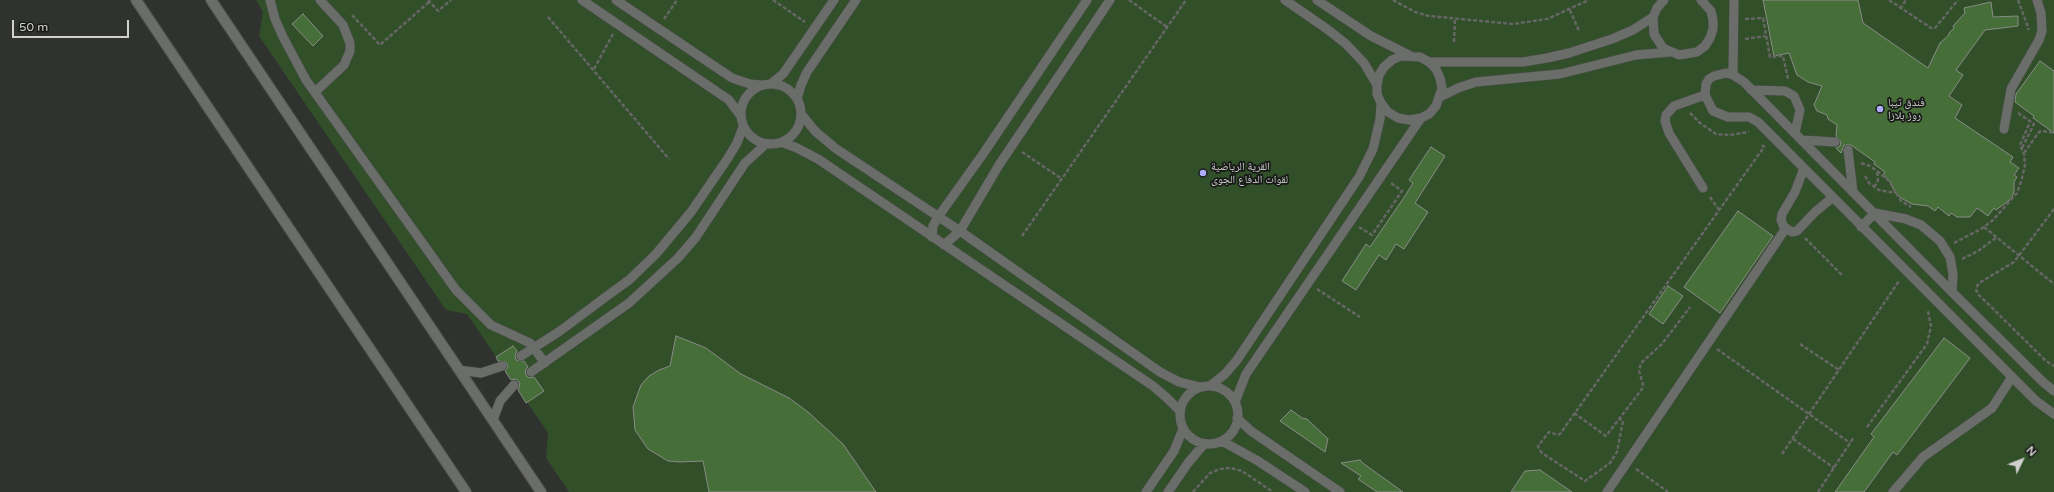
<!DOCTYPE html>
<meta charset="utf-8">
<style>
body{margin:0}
#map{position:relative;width:2054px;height:492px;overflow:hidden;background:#30322f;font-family:"Varela Round",sans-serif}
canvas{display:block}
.north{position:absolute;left:2002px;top:440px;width:40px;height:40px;-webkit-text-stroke:3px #181a18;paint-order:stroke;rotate:47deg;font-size:11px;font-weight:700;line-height:16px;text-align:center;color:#d0d1cf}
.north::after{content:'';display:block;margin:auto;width:14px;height:18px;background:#d0d1cf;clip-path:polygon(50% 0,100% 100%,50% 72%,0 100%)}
.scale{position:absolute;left:12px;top:20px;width:117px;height:18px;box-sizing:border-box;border:2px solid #d0d1cf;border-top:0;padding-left:5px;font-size:12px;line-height:14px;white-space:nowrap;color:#d0d1cf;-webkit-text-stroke:3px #181a18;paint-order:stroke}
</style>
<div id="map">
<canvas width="2054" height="492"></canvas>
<div class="north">N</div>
<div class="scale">50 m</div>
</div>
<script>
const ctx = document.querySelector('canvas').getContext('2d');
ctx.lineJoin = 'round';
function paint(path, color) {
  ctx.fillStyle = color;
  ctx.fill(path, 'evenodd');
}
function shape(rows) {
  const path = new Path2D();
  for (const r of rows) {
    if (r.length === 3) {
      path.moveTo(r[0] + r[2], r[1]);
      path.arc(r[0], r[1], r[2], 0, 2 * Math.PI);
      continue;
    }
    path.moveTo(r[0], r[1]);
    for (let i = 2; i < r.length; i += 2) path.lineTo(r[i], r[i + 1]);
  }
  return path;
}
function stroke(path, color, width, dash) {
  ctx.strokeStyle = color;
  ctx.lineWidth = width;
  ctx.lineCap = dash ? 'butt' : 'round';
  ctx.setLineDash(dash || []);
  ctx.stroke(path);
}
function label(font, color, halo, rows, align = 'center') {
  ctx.font = font + ' "Varela Round","Noto Naskh Arabic",sans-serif';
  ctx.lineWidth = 3.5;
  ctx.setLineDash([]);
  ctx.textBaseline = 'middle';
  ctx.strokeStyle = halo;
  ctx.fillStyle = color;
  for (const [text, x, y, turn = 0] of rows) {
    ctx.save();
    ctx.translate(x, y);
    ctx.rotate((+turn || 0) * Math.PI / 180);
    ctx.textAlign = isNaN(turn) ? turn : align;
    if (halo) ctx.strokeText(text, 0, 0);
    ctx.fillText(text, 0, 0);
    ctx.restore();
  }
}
const green = shape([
 [256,0,2054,0,2054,492,569,492,546,458,548,433,467,314,446,310,259,36,263,12]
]);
const building = shape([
 [1763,0,1858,0,1863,23,1928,68,1940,43,1949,35,1949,33,1954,28,1953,26,1965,13,1964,8,1991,2,1993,17,2018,16,2018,26,1985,30,1956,70,1963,75,1949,96,1962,105,1955,118,2013,157,2010,162,2019,168,2014,175,2017,177,2014,182,2014,192,2011,199,1996,210,1994,208,1988,216,1977,208,1970,217,1957,217,1951,213,1949,216,1938,207,1935,211,1928,206,1912,204,1901,198,1894,191,1890,181,1883,175,1885,172,1874,164,1875,162,1851,145,1844,145,1841,153,1836,148,1840,146,1841,142,1836,136,1837,125,1828,119,1827,115,1817,111,1814,105,1822,86,1808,82,1797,75,1789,53,1774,56,1763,0],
 [303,14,323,36,313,46,292,24,303,14],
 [2040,61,2054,71,2054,133,2033,118,2034,116,2015,102,2016,94,2040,61],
 [1431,147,1445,156,1415,203,1428,212,1404,249,1396,244,1386,260,1379,255,1356,290,1342,281,1366,244,1370,247,1405,196,1413,183,1409,180,1431,147],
 [1738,211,1773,236,1720,313,1684,287,1738,211],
 [1668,286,1683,296,1663,324,1649,314,1668,286],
 [676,336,706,348,741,374,789,398,808,412,843,444,876,492,709,492,703,461,680,462,668,461,648,449,635,430,633,407,641,385,649,376,659,370,670,366,676,336],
 [1944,338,1970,358,1897,455,1893,452,1864,492,1835,492,1874,437,1871,434,1944,338],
 [513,346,517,351,515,356,516,360,524,361,528,367,525,370,526,375,529,378,534,377,544,391,526,403,518,390,520,383,516,379,511,380,505,371,508,367,506,362,498,361,496,357,513,346],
 [1291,410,1302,418,1307,419,1328,439,1325,452,1280,421,1291,410],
 [1360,460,1364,464,1403,492,1377,492,1358,479,1361,476,1341,463,1360,460],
 [1540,470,1572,492,1511,492,1525,471,1540,470]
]);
const path = shape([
 [428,0,438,11,451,0],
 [773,0,805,22],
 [1129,0,1167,27],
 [1393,0,1415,12,1429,16,1513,24,1547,19,1589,0],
 [1889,0,1931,28,1935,28,1958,0],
 [2018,0,2029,30],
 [1900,9,1906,0],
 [1570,10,1579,31],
 [352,15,380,45,429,2],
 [548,17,669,159],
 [664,19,677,0],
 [1745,19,1763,18,1770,57,1783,56,1788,79],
 [1745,39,1765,36],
 [1454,42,1455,19],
 [594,69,613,34],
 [1690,113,1700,123,1716,134,1730,135,1749,132],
 [2018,113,2034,124,2022,148],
 [1022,152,1062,179],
 [2024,153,2039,132,2043,131,2054,133],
 [1861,163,1870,166,1877,171,1889,181,1901,201,1911,207],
 [1865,176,1869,183,1879,190,1895,193],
 [1874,187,1878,181,1877,171],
 [1710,197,1719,210],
 [2054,209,2014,262,1979,283,1976,288,1977,293,2046,361,2054,366],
 [1359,227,1372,235,1402,191,1391,183],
 [1984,227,2054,284],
 [1022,236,1186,0],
 [1805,238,1842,275],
 [1954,243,1981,229,1993,220,2017,193,2021,182,2025,165,2024,154,2020,145,2030,122],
 [1962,259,1978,251,1997,237],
 [1317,289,1360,317],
 [1800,344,1839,370],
 [1717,349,1850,443],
 [1574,413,1606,436,1642,389,1643,384,1639,371,1641,363,1662,344,1690,307],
 [1618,418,1623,421,1617,452,1610,463,1585,481,1542,453,1539,449,1538,446,1549,432,1558,435,1560,434,1764,147,1762,145],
 [1867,427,1927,344,1931,326,1928,311],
 [1793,439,1834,468],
 [1782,454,1899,281],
 [1636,469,1668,492],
 [1193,492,1210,473,1220,469,1231,468,1242,471,1273,492],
 [1818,492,1854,437]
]);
const service = shape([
 [270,0,275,19,283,37,306,80,456,290,491,325,530,343,545,363],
 [582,0,729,100,740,115],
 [616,0,732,78,750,84,761,85],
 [1285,0,1327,29,1346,44,1364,63,1377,85],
 [1317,0,1371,36,1409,55],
 [1664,0,1657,8,1653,17,1654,34,1663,48,1679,55,1697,52,1705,46,1710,38,1713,29,1713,20,1711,11,1701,0],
 [1429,62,1436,69,1440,78,1442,88,1436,106,1429,114,1421,118,1409,120,1398,118,1388,112,1381,103,1377,94,1377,85,1379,75,1384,67,1392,60,1401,56,1420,57,1429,62,1523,62,1547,58,1569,53,1612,39,1633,30,1653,17],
 [1733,75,1734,0],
 [772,83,783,74,834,0],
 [771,114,30],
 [1751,90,1785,91,1794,96,1800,110,1795,133],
 [315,92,344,65,350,51,350,43,343,25,320,0],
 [1440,97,1458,88,1476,82,1560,74,1636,55,1670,52],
 [797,99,801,85,807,72,856,0],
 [802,115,815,131,835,148,960,231,1160,372,1179,382,1200,387],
 [2004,129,2011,89,2039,40,2042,31,2041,13,2037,0],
 [1802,140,1835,142],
 [781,142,797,148,818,159,1153,386,1167,398,1180,411],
 [1848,150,1853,192],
 [1804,168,1795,192,1782,214,1781,220,1784,227,1792,232,1797,231,1815,212,1832,198],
 [1703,188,1669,133,1665,121,1666,115,1674,106,1705,95],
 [1861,227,1875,213,1906,219,1921,225,1940,241,1950,257,1953,274,1952,292],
 [932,237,933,226,938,217,983,154,1087,0],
 [944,245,960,231,999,165,1110,0],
 [521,356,560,331,607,296,629,280,656,254,691,212,728,158,737,143,743,127],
 [459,370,481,373,502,366],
 [531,372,629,303,678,258,696,237,745,163,766,144],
 [1210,386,1225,374,1237,360,1359,177,1373,149,1380,119,1381,103],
 [1209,415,29],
 [2054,391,2043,382,1952,292,1744,82,1733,75,1726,73,1714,76,1709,79,1706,84,1705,95,1713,111,1728,117,1749,117,1758,122,2036,401,2054,414],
 [1235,402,1246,374,1421,118],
 [1237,418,1251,431,1340,492],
 [493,420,500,401,514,385],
 [1222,441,1258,461,1305,492],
 [1146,492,1174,451,1183,429],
 [1168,492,1188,463,1204,444],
 [1607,492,1786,228],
 [1893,492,1923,457,1992,408,2012,377]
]);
const tertiary = shape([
 [136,0,466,492],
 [211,0,541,492]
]);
const markers = [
 [1880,109,4,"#b0aefa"],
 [1203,173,4,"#b0aefa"]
];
const poiNames = [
 ["فندق تيبا",1888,103],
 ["روز بلازا",1888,116],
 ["القرية الرياضية",1211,167],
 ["لقوات الدفاع الجوى",1211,180]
];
paint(green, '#314f28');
paint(building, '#466e39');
stroke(building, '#898c88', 1);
stroke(service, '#4c4d4b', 10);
stroke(tertiary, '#4c4d4b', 12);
stroke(path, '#666765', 2.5, [4, 2]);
stroke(service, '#6a6d69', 9);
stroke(tertiary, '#6a6d69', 10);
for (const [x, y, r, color] of markers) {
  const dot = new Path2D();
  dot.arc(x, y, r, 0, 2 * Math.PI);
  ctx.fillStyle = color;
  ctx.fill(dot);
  stroke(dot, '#181a18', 1.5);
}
label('11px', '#d0d1cf', '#181a18', poiNames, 'left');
</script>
